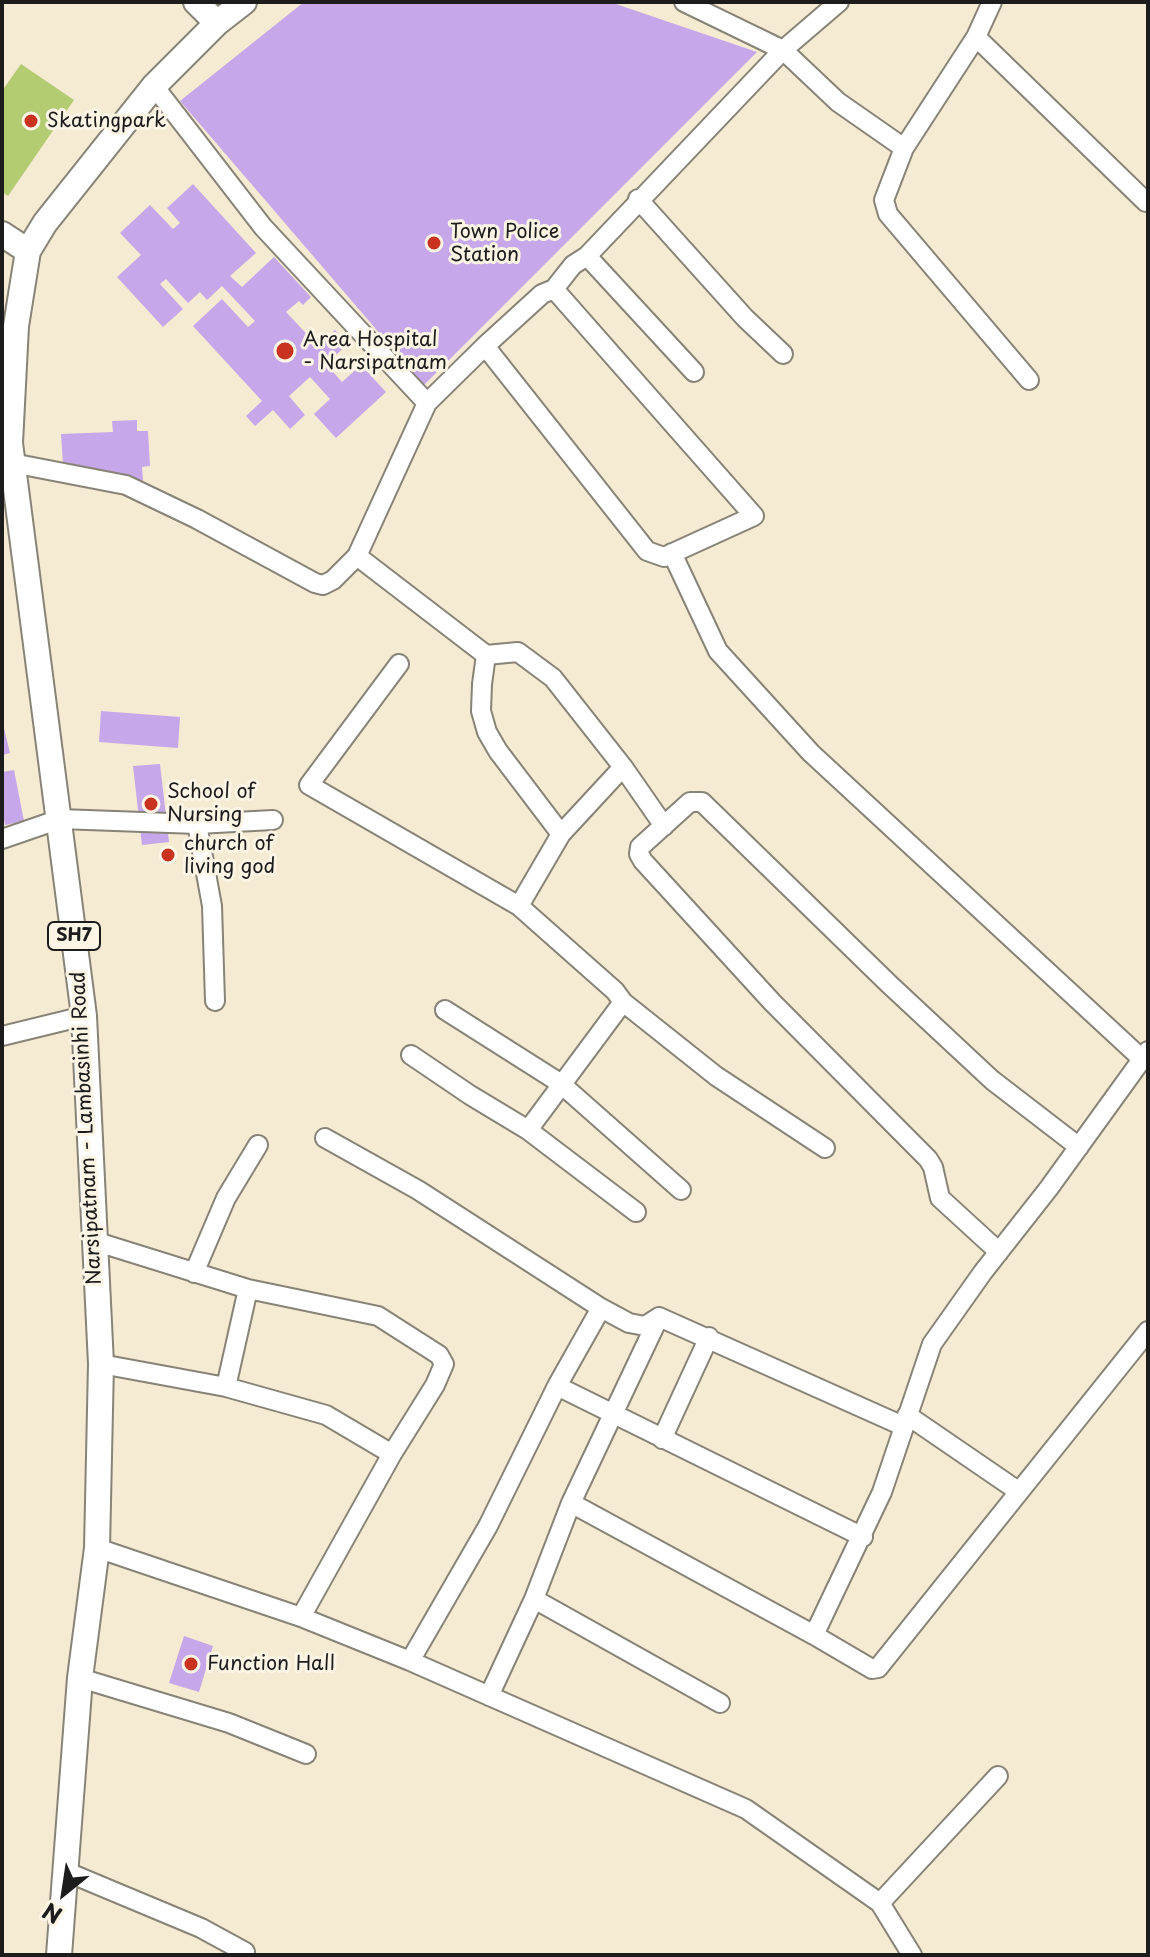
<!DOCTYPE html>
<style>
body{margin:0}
#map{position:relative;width:1150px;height:1957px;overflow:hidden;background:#f5ead2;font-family:"Playpen Sans",sans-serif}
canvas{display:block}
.frame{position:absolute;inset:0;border:4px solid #1c1c1c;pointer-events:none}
.north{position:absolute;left:24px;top:1853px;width:80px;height:80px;-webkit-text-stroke:6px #fcf5e5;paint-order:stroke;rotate:210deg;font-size:22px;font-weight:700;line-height:32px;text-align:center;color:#1c1c1c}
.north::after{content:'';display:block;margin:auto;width:28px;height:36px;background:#1c1c1c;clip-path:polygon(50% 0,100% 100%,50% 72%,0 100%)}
</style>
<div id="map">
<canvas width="1150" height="1957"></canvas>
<div class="frame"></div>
<div class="north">N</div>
</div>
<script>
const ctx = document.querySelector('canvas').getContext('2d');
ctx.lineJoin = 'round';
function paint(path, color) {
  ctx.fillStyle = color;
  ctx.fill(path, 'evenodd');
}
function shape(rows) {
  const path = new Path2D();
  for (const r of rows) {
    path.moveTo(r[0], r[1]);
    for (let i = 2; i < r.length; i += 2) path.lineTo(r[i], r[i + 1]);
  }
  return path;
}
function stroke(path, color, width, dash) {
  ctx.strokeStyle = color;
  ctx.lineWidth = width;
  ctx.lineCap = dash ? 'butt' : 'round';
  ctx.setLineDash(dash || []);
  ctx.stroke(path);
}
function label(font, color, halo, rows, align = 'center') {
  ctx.font = font + ' "Playpen Sans",sans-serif';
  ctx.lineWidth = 6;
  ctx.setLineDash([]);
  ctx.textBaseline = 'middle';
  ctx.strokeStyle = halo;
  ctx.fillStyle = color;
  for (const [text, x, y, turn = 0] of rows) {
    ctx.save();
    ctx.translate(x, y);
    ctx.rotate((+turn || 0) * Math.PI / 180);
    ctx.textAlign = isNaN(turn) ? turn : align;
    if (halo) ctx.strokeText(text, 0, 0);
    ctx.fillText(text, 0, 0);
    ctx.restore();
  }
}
const green = shape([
 [21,64,74,100,8,196,2,192,2,91]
]);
const building = shape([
 [304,2,610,2,757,52,424,385,180,101],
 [193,184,256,253,230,276,242,287,274,257,311,297,303,305,299,301,286,312,317,345,335,330,348,344,326,364,342,382,361,365,386,392,336,438,314,414,330,399,310,377,289,396,305,415,290,429,273,410,255,426,246,416,262,401,193,326,222,299,248,327,255,321,222,286,207,300,200,292,188,303,166,279,160,284,183,309,163,327,117,277,141,255,120,233,150,205,173,229,180,223,167,208],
 [137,420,137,431,148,431,150,466,142,467,143,482,103,483,69,479,68,465,63,465,61,434,113,432,112,421],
 [101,711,180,717,178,748,99,742],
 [2,720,10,753,2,755],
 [160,764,169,842,142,845,133,766],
 [14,770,24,821,5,825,2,808,2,772],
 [184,1636,213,1646,199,1692,169,1683]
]);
const minor = shape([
 [684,2,783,50,838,102,904,148],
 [992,2,976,37,904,148,884,200,888,214,1029,380],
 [976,37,1146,202],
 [154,86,263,227,427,403],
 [638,199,745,318,783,354],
 [587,256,694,372],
 [485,346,542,294,554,289,573,265,587,256,783,50,839,2],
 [12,463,126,485,197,519,315,583,323,585,333,580,357,556,486,655,518,652,553,678,623,767,664,826],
 [672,553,718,651,811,753,1142,1059],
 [357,556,427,403,485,346,647,551,664,557,754,516,554,289],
 [486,655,482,684,481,711,487,732,498,751,561,834],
 [399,664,309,785,519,906,615,991,623,1002,716,1076,825,1148],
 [197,824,212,906,215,1001],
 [2,839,60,819,197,824,273,820],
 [519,906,561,834,623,767],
 [445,1010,560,1083,681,1190],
 [2,1036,84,1016],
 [411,1055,470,1095,528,1130,636,1212],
 [528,1130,623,1002],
 [325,1138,418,1190,601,1308,629,1323,645,1326,659,1317],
 [94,1241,248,1289,378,1316,439,1355,444,1364,435,1385,392,1454,301,1617],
 [999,1252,940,1198,933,1167,928,1159,772,1002,643,861,639,854,640,847,690,802,702,802,889,984,992,1080,1079,1147],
 [194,1273,226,1198,258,1145],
 [101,1364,226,1387,326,1415,392,1454],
 [557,1386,863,1537],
 [226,1387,248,1289],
 [907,1415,1018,1491],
 [662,1439,709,1337],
 [571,1503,659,1317,903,1426],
 [97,1548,301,1617,410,1661,746,1809,880,1903,912,1955],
 [534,1599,720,1703],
 [814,1635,872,1669,878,1668,1148,1331],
 [410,1661,488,1526,557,1386,601,1308],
 [80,1678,229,1723,306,1754],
 [489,1696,534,1599,571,1503,814,1635,882,1492,932,1344,983,1272,1049,1188,1148,1051],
 [67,1872,201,1928,245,1952],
 [880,1903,998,1776]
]);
const major = shape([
 [196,2,217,23],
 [2,234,28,251],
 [59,1955,80,1678,97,1548,101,1364,84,1016,10,443,16,326,28,251,45,223,154,86,217,23,244,2]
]);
const markers = [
 [31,121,8,"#c8321e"],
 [434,243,8,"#c8321e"],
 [285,351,10,"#c8321e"],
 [151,804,8,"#c8321e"],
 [168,855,8,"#c8321e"],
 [191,1664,8,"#c8321e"]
];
const shields = [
 [74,936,52]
];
const shieldNames = [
 ["SH7",74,936]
];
const poiNames = [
 ["Skatingpark",47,121],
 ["Town Police",450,232],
 ["Station",450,255],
 ["Area Hospital",303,340],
 ["- Narsipatnam",303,363],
 ["School of",167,792],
 ["Nursing",167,815],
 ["church of",184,844],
 ["living god",184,867],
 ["Function Hall",207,1664]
];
const streetNames = [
 ["Narsipatnam - Lambasinhi Road",87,1128,-93]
];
paint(green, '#b3cc71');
paint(building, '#c6a7e9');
stroke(minor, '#888377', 22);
stroke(major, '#888377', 28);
stroke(minor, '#fff', 18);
stroke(major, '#fff', 24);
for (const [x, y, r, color] of markers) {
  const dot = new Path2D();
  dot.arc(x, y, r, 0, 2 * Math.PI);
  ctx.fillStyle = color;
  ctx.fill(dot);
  stroke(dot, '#fcf5e5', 3);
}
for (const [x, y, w] of shields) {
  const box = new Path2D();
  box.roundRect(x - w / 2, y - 14, w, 28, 6);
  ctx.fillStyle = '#fcf5e5';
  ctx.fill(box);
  stroke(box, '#1c1c1c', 2);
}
label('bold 18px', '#1c1c1c', null, shieldNames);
label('20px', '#1c1c1c', '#fcf5e5', poiNames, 'left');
label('20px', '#1c1c1c', '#fcf5e5', streetNames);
</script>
